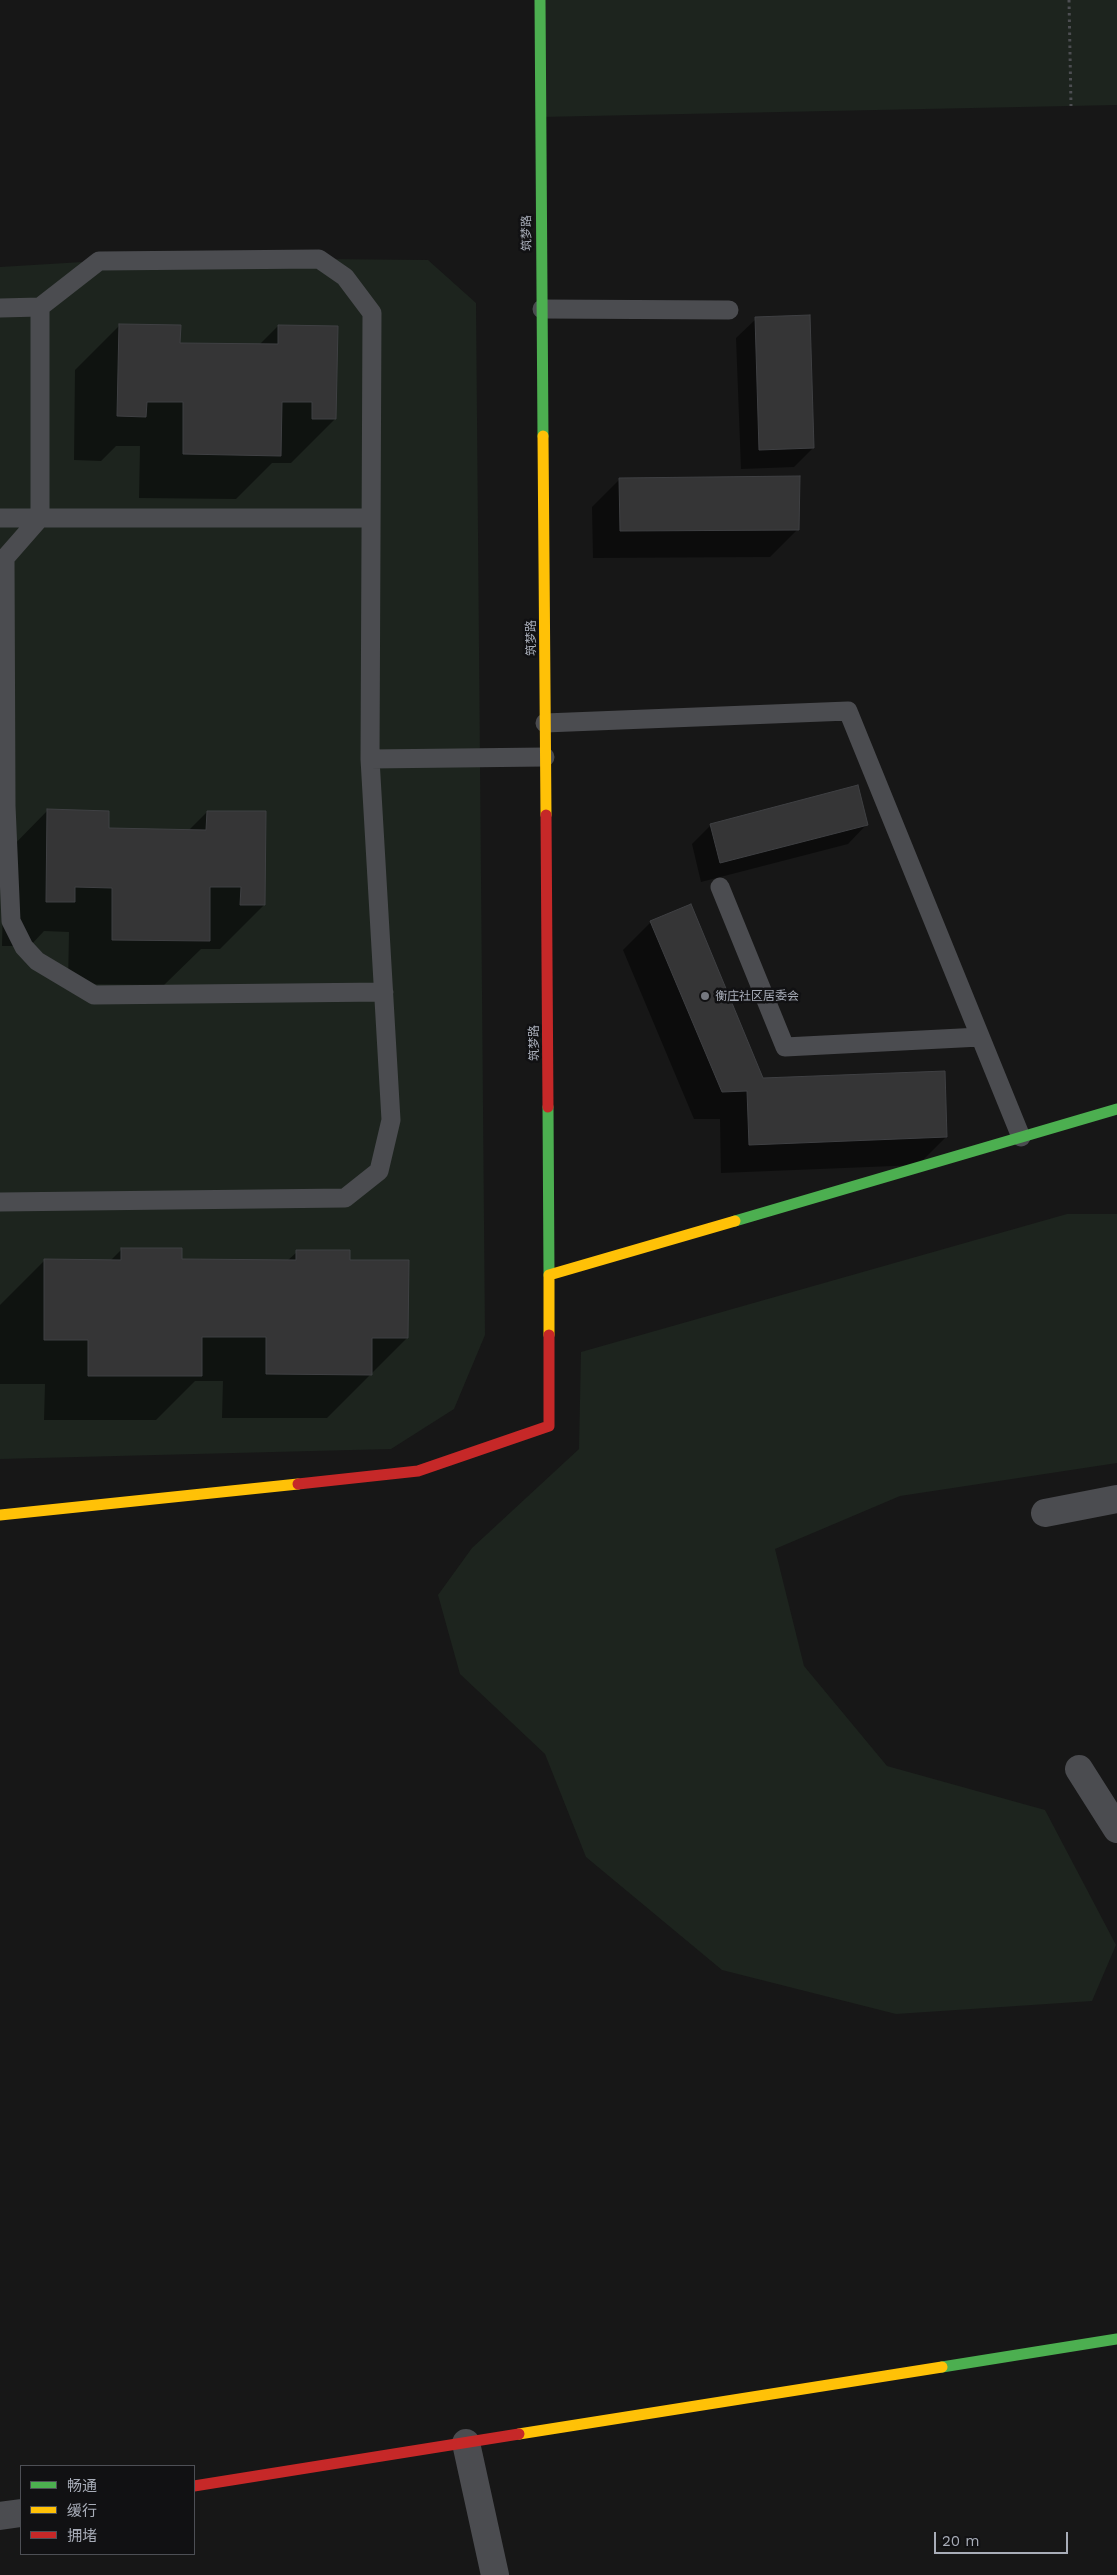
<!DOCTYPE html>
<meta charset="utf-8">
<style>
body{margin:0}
#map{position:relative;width:1117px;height:2575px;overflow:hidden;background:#171717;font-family:"Work Sans","Noto Sans SC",sans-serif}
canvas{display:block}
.legend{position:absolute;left:20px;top:2465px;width:175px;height:90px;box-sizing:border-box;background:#111113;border:1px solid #4d4f55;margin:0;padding:6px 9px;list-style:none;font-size:15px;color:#a8adb8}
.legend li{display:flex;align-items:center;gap:10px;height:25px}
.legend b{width:25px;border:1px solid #4d4f55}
.scale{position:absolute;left:934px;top:2532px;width:134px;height:22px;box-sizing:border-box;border:2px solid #a8adb8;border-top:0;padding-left:6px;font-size:15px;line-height:18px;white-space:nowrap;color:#a8adb8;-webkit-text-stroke:4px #111113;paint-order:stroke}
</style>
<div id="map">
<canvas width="1117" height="2575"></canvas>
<ul class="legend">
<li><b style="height:6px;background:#4caf50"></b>畅通</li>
<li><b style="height:6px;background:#ffc107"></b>缓行</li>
<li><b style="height:6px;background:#c62828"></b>拥堵</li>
</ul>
<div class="scale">20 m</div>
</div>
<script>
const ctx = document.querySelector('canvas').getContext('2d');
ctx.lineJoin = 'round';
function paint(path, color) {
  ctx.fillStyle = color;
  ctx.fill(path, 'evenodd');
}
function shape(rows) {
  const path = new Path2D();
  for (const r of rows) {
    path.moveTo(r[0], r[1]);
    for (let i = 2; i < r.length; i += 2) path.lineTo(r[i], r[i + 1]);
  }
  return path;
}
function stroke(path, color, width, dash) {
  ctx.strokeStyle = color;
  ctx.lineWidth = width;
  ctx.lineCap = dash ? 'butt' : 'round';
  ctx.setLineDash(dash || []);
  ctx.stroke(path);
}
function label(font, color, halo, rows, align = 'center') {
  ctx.font = font + ' "Work Sans","Noto Sans SC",sans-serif';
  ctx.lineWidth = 5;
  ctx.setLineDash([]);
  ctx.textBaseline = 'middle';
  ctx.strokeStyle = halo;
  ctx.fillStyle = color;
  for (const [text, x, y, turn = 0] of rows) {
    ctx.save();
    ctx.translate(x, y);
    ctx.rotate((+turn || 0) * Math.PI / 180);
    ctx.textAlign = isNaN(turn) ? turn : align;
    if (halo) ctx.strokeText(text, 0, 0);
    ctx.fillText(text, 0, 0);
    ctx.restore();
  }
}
const green = shape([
 [540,0,1117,0,1117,105,540,117],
 [319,259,428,260,476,303,485,1335,454,1409,391,1449,0,1459,0,267,99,261],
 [1067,1214,1117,1214,1117,1463,900,1496,775,1549,804,1666,887,1766,1045,1810,1116,1945,1092,2001,896,2014,722,1970,586,1857,545,1754,460,1674,438,1595,472,1548,579,1449,581,1352]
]);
const shadow = shape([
 [756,319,813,448,794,467,741,469,736,338],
 [120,325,179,344,259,345,278,326,335,419,291,463,272,463,236,499,139,498,140,446,116,446,101,461,74,460,75,370],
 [620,479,798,529,770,557,593,558,592,507],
 [48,810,108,830,188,831,207,812,264,905,220,949,201,949,164,985,68,984,69,932,44,931,30,946,2,946,4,855],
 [867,824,848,844,701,882,692,844,711,825],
 [690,906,762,1079,946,1137,918,1165,721,1173,720,1119,694,1119,623,950,651,922],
 [122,1249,181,1261,287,1261,297,1252,349,1261,407,1338,327,1418,222,1418,223,1381,195,1381,156,1420,44,1420,45,1384,0,1384,0,1305,44,1261,110,1261]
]);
const building = shape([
 [810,315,814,448,759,450,755,317,810,315],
 [119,324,181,325,180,343,278,344,278,325,338,326,336,419,312,419,312,402,282,402,281,456,183,454,183,402,147,402,146,417,117,416,119,324],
 [800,476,799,530,620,531,619,478,800,476],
 [858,785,868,825,720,863,710,824,858,785],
 [47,809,109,811,109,828,206,830,207,811,266,811,265,905,240,905,241,887,210,887,210,941,112,940,112,888,75,887,75,902,46,902,47,809],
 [691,904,763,1078,945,1071,947,1137,749,1145,747,1091,722,1092,650,921,691,904],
 [121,1248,182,1248,182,1259,296,1260,296,1250,350,1250,350,1260,409,1260,408,1338,372,1338,372,1375,266,1374,266,1337,202,1337,202,1376,88,1376,88,1340,44,1340,44,1259,121,1260,121,1248]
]);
const path = shape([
 [1069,0,1071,106]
]);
const lane = shape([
 [40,307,40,518,5,558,6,806,11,921,24,947,37,961,94,995,384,992],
 [0,308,40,307,99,261,319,259,345,277,372,313,370,759,391,1120,379,1171,345,1198,0,1202],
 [542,309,729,310],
 [0,518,371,518],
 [545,723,848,711,1021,1137],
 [370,759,545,757],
 [720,887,785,1047,980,1037]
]);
const street = shape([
 [1045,1513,1117,1499],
 [1079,1769,1117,1829],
 [466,2443,495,2575],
 [0,2516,21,2513]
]);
const fast = shape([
 [540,0,543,436],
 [548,1107,549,1275],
 [735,1221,1117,1109],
 [942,2367,1117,2339]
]);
const slow = shape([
 [543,436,546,815],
 [549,1335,549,1275,735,1221],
 [0,1515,298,1484],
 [519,2434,942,2367]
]);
const jam = shape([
 [546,815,548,1107],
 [298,1484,418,1471,549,1426,549,1335],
 [194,2486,519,2434]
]);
const markers = [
 [705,996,5,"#757880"]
];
const streetNames = [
 ["筑梦路",527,233,-91],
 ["筑梦路",531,638,-90],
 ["筑梦路",534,1043,-90]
];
const poiNames = [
 ["衡庄社区居委会",715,996]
];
paint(green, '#1d241e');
paint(shadow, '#0007');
paint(building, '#353536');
stroke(building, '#3f4043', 1);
stroke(path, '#4d4e52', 3, [2.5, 4]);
stroke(lane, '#4b4c50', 19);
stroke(street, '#4b4c50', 28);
stroke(fast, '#4caf50', 11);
stroke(slow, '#ffc107', 11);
stroke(jam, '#c62828', 11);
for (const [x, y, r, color] of markers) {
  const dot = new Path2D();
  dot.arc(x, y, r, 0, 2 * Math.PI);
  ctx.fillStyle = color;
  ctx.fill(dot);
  stroke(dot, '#111113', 2);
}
label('12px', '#a8adb8', '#111113', streetNames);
label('12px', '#a8adb8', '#111113', poiNames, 'left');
</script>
